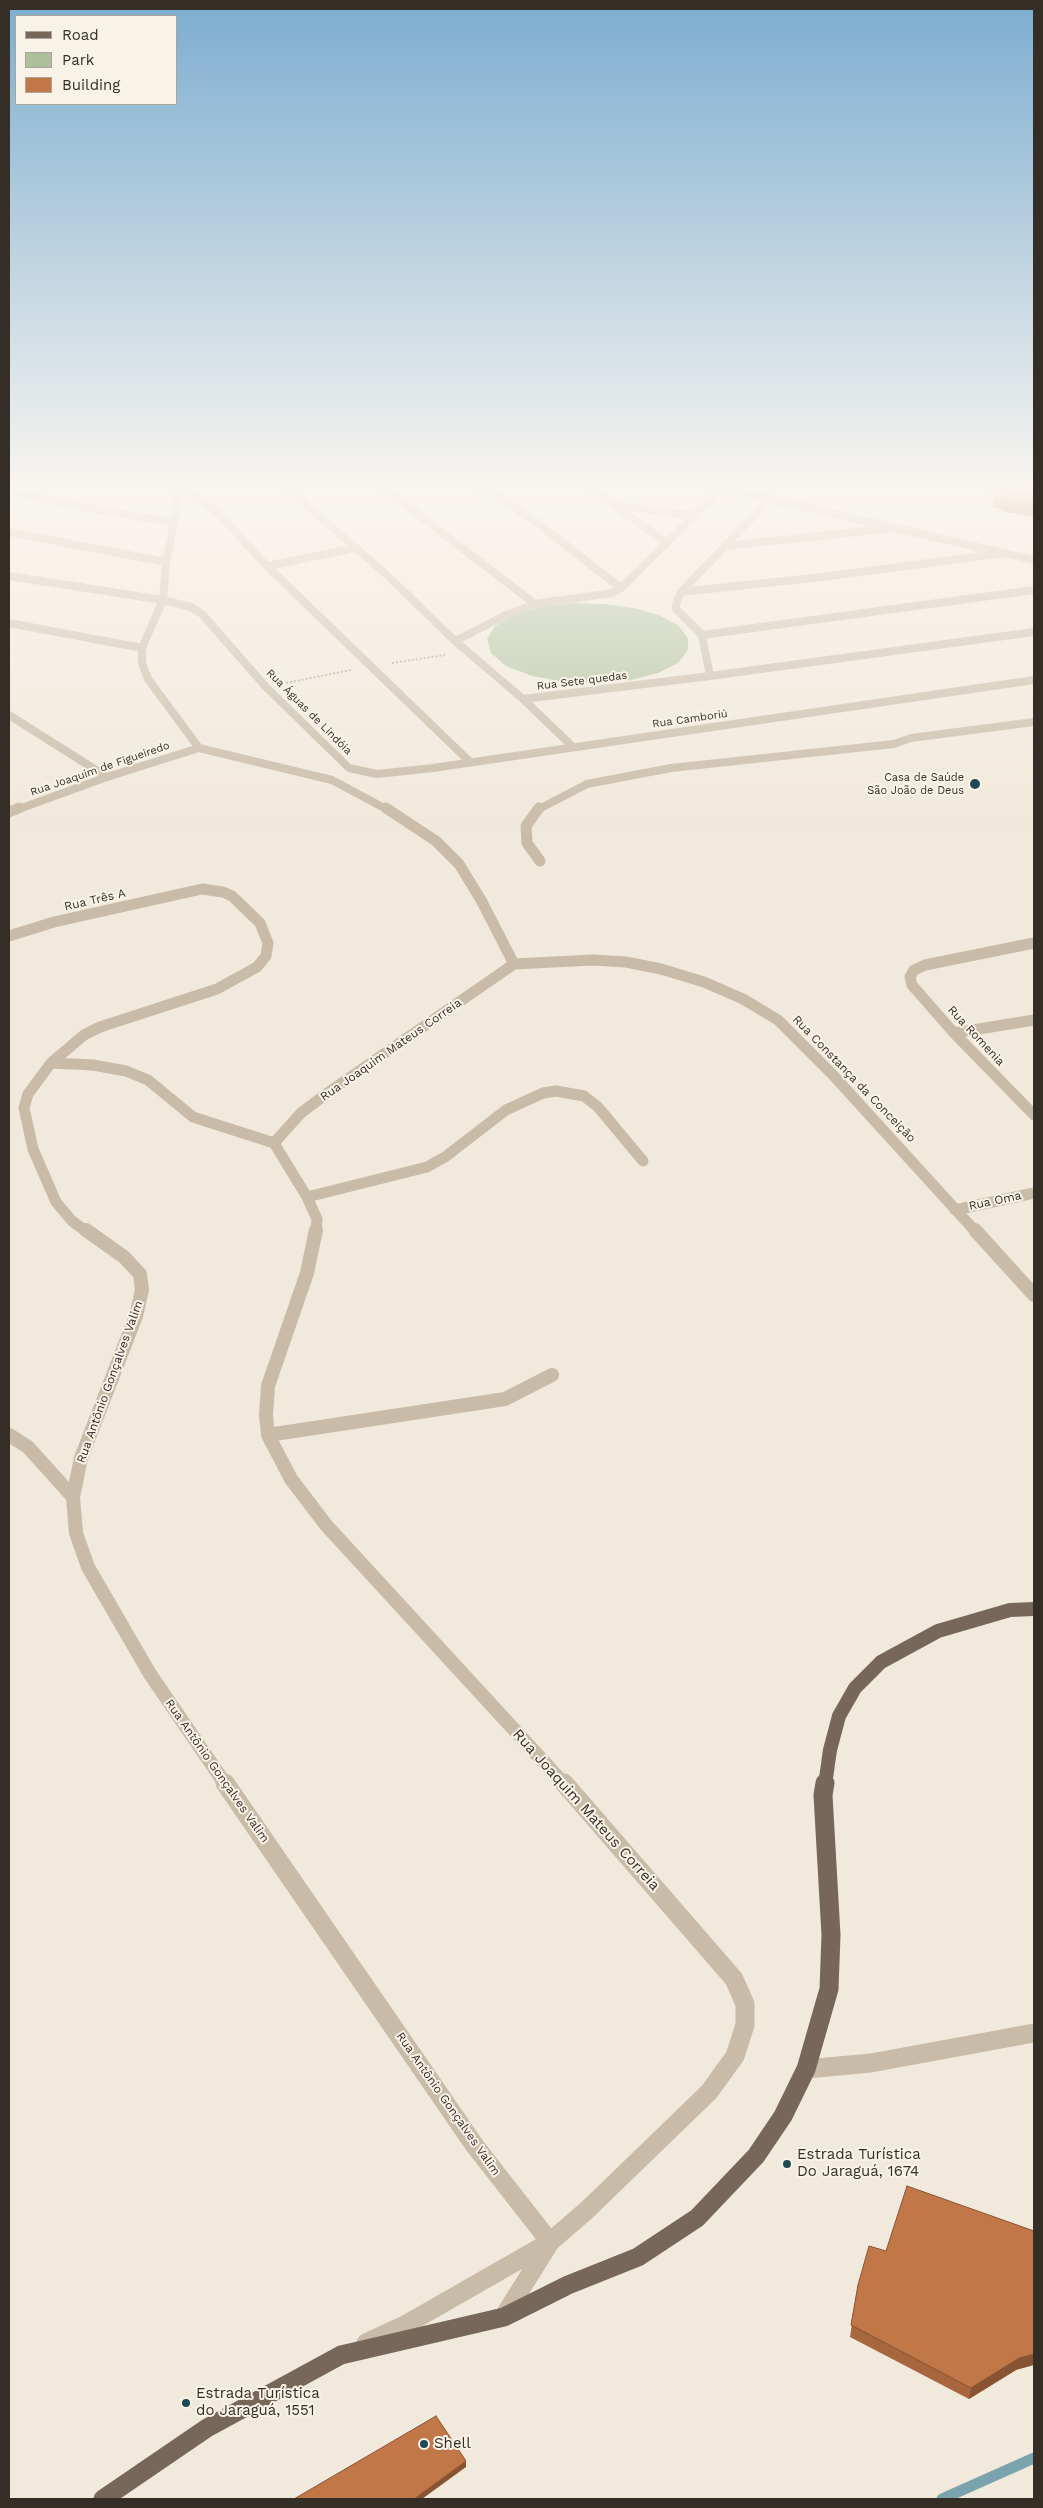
<!DOCTYPE html>
<meta charset="utf-8">
<style>
body{margin:0}
#map{position:relative;width:1043px;height:2508px;overflow:hidden;background:#f1e9db;font-family:"Work Sans",sans-serif}
canvas{display:block}
.frame{position:absolute;inset:0;border:10px solid #352e27;pointer-events:none}
.legend{position:absolute;left:15px;top:15px;width:162px;height:90px;box-sizing:border-box;background:#f9f3e7;border:1px solid #aba49a;margin:0;padding:6px 9px;list-style:none;font-size:15px;color:#352e27}
.legend li{display:flex;align-items:center;gap:10px;height:25px}
.legend b{width:25px;border:1px solid #aba49a}
</style>
<div id="map">
<canvas width="1043" height="2508"></canvas>
<div class="frame"></div>
<ul class="legend">
<li><b style="height:6px;background:#766759"></b>Road</li>
<li><b style="height:14px;background:#aebf9b"></b>Park</li>
<li><b style="height:14px;background:#c27748"></b>Building</li>
</ul>
</div>
<script>
const ctx = document.querySelector('canvas').getContext('2d');
ctx.lineJoin = 'round';
function paint(path, color) {
  ctx.fillStyle = color;
  ctx.fill(path, 'evenodd');
}
function shape(rows) {
  const path = new Path2D();
  for (const r of rows) {
    path.moveTo(r[0], r[1]);
    for (let i = 2; i < r.length; i += 2) path.lineTo(r[i], r[i + 1]);
  }
  return path;
}
function stroke(path, color, width, dash) {
  ctx.strokeStyle = color;
  ctx.lineWidth = width;
  ctx.lineCap = dash ? 'butt' : 'round';
  ctx.setLineDash(dash || []);
  ctx.stroke(path);
}
function label(font, color, halo, rows, align = 'center') {
  ctx.font = font + ' "Work Sans",sans-serif';
  ctx.lineWidth = 4;
  ctx.setLineDash([]);
  ctx.textBaseline = 'middle';
  ctx.strokeStyle = halo;
  ctx.fillStyle = color;
  for (const [text, x, y, turn = 0] of rows) {
    ctx.save();
    ctx.translate(x, y);
    ctx.rotate((+turn || 0) * Math.PI / 180);
    ctx.textAlign = isNaN(turn) ? turn : align;
    if (halo) ctx.strokeText(text, 0, 0);
    ctx.fillText(text, 0, 0);
    ctx.restore();
  }
}
const green = shape([
 [573,603,604,604,634,608,659,615,678,625,688,638,688,650,678,663,658,673,631,680,598,683,565,682,532,676,506,666,491,653,487,639,495,626,514,615,541,607]
]);
const stream = shape([
 [942,2499,1034,2458]
]);
const path = shape([
 [392,663,445,655],
 [286,683,351,670]
]);
const minorFar3 = shape([
 [172,487,191,493,218,513,267,566,470,762],
 [285,487,386,574,455,641],
 [383,487,535,604],
 [482,487,536,522,621,588],
 [588,487,667,543],
 [717,487,1034,560],
 [722,488,621,588,612,593,535,604,504,616,455,641,523,699,710,676,702,635,676,609,676,604,681,592,770,499],
 [9,491,76,506,172,522],
 [614,505,696,516],
 [9,532,166,562],
 [724,546,887,529],
 [267,566,356,548],
 [9,576,163,600,191,607,202,614,266,687,349,768,377,774,433,768,1034,680],
 [681,592,822,577,1005,553],
 [9,623,142,648,142,663,148,679,199,748,332,780,388,810],
 [702,635,1034,590],
 [142,648,163,600,166,562,181,487],
 [710,676,1034,632],
 [523,699,573,747],
 [9,715,107,777],
 [16,810,107,777,199,748],
 [537,810,587,784,671,768,894,744,911,738,1034,722]
]);
const minorFar2 = shape([
 [386,808,436,841,459,864,481,900,514,964],
 [539,808,526,826,527,843,540,861],
 [9,812,19,808],
 [9,936,54,922,202,889,223,892,232,896,260,923,268,943,266,956,257,967,217,989,100,1027,84,1035,51,1063,28,1094,24,1108,33,1149,56,1202,72,1221,87,1232],
 [1034,943,925,965,914,970,910,977,912,985,954,1033,1034,1115],
 [514,964,593,960,626,962,661,969,704,982,743,999,778,1020,833,1075,976,1232],
 [954,1033,1034,1020],
 [51,1063,93,1065,126,1071,148,1080,193,1117,274,1143,307,1197,317,1219,316,1232],
 [274,1143,301,1113,326,1094,514,964],
 [307,1197,427,1167,445,1157,506,1110,543,1093,556,1091,584,1096,598,1107,643,1161],
 [955,1210,1034,1193]
]);
const minorFar1 = shape([
 [86,1230,124,1257,140,1274,142,1290,136,1316,81,1458,73,1497,76,1533,88,1567,150,1674,226,1785],
 [316,1230,307,1273,268,1386,266,1415,268,1435,291,1479,326,1525,565,1785],
 [975,1230,1034,1295],
 [9,1435,28,1447,73,1497],
 [268,1435,505,1399,552,1375]
]);
const minor = shape([
 [225,1783,475,2146,550,2242],
 [806,2069,871,2063,1034,2033],
 [504,2316,549,2244],
 [366,2343,405,2325,550,2242,587,2210,709,2092,735,2056,745,2025,745,2004,734,1979,564,1783]
]);
const majorFar1 = shape([
 [825,1785,830,1750,839,1716,855,1688,881,1662,938,1631,1010,1610,1034,1609]
]);
const major = shape([
 [103,2499,207,2428,341,2355,504,2317,568,2285,638,2257,697,2218,756,2156,783,2116,806,2069,829,1989,831,1935,823,1795,825,1783]
]);
const wall = shape([
 [981,487,1034,487,1034,517,1001,511,1001,509,992,507,993,498,1001,492,981,488],
 [886,2251,1016,2370,969,2399,850,2337,858,2285]
]);
const shadedWall = shape([
 [1034,2354,1034,2365,1016,2370,969,2399,971,2388,1019,2358],
 [466,2461,466,2467,422,2499,414,2499]
]);
const building = shape([
 [1008,487,1034,487,1034,507,1002,501,1004,500,993,498,1008,487],
 [907,2186,1034,2231,1034,2354,1019,2358,971,2388,851,2325,858,2285,869,2246,886,2251,907,2186],
 [436,2416,466,2461,414,2499,294,2499,436,2416]
]);
const markers = [
 [975,784,6,"#1e4a55"],
 [787,2164,5,"#1e4a55"],
 [186,2403,5,"#1e4a55"],
 [424,2444,5,"#1e4a55"]
];
const farStreetnames = [
 ["Rua Sete quedas",582,681,-7],
 ["Rua Águas de Lindóia",309,712,45],
 ["Rua Camboriú",690,719,-8],
 ["Rua Joaquim de Figueiredo",100,769,-19]
];
const farPoinames = [
 ["Casa de Saúde",964,778],
 ["São João de Deus",964,791]
];
const streetNames = [
 ["Rua Três A",95,900,-13],
 ["Rua Romenia",976,1036,47],
 ["Rua Joaquim Mateus Correia",391,1050,-35],
 ["Rua Constança da Conceição",854,1079,46],
 ["Rua Oma",995,1201,-12],
 ["Rua Antônio Gonçalves Valim",110,1382,-70],
 ["Rua Antônio Gonçalves Valim",217,1771,55],
 ["Rua Antônio Gonçalves Valim",448,2104,55]
];
const nearStreetnames = [
 ["Rua Joaquim Mateus Correia",586,1810,48]
];
const nearPoinames = [
 ["Estrada Turística",797,2155],
 ["Do Jaraguá, 1674",797,2172],
 ["Estrada Turística",196,2394],
 ["do Jaraguá, 1551",196,2411],
 ["Shell",434,2444]
];
paint(green, '#aebf9b');
stroke(stream, '#7ba3ad', 11);
stroke(path, '#b4a591', 2, [2, 2]);
stroke(minorFar3, '#c8bba7', 8);
stroke(minorFar2, '#c8bba7', 11);
stroke(minorFar1, '#c8bba7', 14);
stroke(minor, '#c8bba7', 19);
stroke(majorFar1, '#766759', 14);
stroke(major, '#766759', 19);
paint(wall, '#a7663e');
paint(shadedWall, '#885332');
paint(building, '#c27748');
stroke(building, '#885332', 1);
const sky = ctx.createLinearGradient(0, 0, 0, 838);
sky.addColorStop(0, '#7cadd0');
sky.addColorStop(0.58, '#f9f5ef');
sky.addColorStop(1, '#f9f5ef00');
ctx.fillStyle = sky;
ctx.fillRect(0, 0, 1043, 838);
for (const [x, y, r, color] of markers) {
  const dot = new Path2D();
  dot.arc(x, y, r, 0, 2 * Math.PI);
  ctx.fillStyle = color;
  ctx.fill(dot);
  stroke(dot, '#f9f3e7', 2);
}
label('11px', '#352e27', '#f9f3e7', farStreetnames);
label('11px', '#352e27', '#f9f3e7', farPoinames, 'right');
label('12px', '#352e27', '#f9f3e7', streetNames);
label('15px', '#352e27', '#f9f3e7', nearStreetnames);
label('15px', '#352e27', '#f9f3e7', nearPoinames, 'left');
</script>
